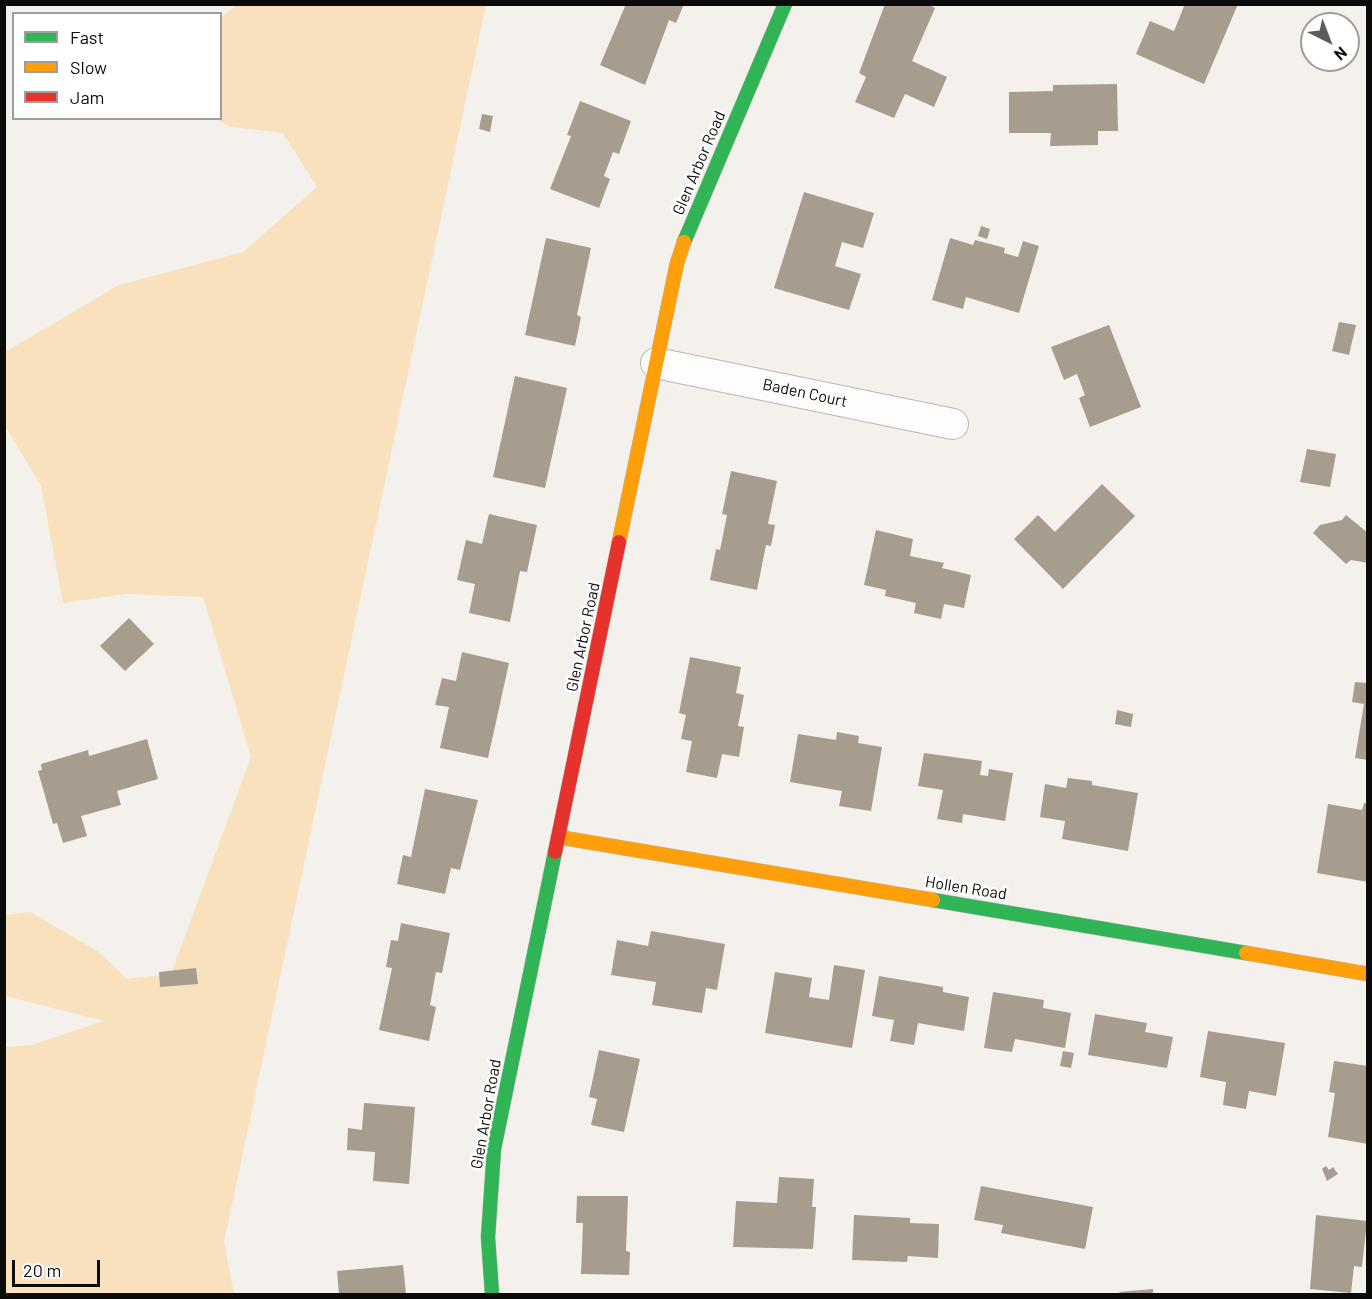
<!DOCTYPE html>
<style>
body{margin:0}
#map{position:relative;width:1372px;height:1299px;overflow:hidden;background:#f4f1ed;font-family:Barlow,sans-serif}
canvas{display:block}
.frame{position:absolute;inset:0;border:6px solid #0d0b09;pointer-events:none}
.legend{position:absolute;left:12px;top:12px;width:210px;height:108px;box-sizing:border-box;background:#fff;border:2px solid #9e9d9d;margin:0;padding:8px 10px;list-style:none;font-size:18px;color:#0d0b09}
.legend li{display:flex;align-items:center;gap:12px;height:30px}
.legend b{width:30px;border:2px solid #9e9d9d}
.north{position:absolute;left:1300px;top:12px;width:60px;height:60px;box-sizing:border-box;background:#fff;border:2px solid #9e9d9d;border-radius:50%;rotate:138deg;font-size:16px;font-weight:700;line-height:24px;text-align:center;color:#0d0b09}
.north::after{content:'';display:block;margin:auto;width:21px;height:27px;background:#5e5c59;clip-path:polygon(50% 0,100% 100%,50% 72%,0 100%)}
.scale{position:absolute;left:12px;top:1260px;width:88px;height:27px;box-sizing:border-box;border:3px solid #0d0b09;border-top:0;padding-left:8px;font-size:18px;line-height:21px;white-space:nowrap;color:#0d0b09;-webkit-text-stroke:4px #fff;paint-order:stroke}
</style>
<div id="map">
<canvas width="1372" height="1299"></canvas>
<div class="frame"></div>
<ul class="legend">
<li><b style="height:8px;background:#30b455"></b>Fast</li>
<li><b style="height:8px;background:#ff9f0a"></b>Slow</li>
<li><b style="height:8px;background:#e5322d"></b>Jam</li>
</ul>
<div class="north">N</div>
<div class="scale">20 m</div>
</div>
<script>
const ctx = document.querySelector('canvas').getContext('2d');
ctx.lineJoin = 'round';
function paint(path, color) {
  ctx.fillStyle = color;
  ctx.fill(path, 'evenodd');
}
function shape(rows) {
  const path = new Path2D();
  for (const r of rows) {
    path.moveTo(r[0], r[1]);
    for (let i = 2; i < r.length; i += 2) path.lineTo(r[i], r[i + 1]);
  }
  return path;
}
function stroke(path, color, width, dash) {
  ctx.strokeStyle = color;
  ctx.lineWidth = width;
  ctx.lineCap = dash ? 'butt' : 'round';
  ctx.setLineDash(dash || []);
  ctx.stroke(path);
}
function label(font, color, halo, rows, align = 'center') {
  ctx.font = font + ' Barlow,sans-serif';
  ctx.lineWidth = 5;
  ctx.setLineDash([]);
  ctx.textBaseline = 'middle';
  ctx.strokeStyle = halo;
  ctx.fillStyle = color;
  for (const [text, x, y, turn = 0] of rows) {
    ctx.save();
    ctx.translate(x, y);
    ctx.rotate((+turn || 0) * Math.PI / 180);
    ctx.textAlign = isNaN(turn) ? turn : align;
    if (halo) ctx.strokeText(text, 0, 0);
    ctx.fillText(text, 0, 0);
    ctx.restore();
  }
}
const green = shape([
 [239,4,486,5,224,1242,234,1294,5,1294,5,1047,32,1045,104,1021,5,996,5,915,30,912,99,952,127,979,171,974,251,757,203,597,126,594,63,603,41,486,5,426,5,352,119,285,243,252,317,187,283,133,230,127,217,119,220,118,221,17]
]);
const building = shape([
 [626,4,684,4,676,23,669,20,645,85,600,65],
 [885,4,927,4,935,8,912,61,947,77,934,107,905,94,894,118,855,102,866,77,859,73],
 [1185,4,1238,4,1204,84,1136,54,1150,21,1174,31],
 [1117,84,1118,131,1098,131,1098,145,1050,146,1051,133,1009,133,1009,92,1053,91,1053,85],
 [580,101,631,121,619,154,613,152,604,176,610,179,599,208,550,189,571,136,567,135],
 [482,114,493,116,490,132,479,129],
 [804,192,874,213,863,248,842,242,835,266,861,274,849,310,774,288],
 [981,226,990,229,987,239,978,236],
 [546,238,591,248,577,315,581,317,575,346,525,335],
 [950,238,973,245,975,240,1005,248,1004,253,1018,257,1023,241,1039,246,1019,313,966,297,963,309,932,300],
 [1339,322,1356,325,1349,355,1332,351],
 [1109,325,1141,407,1090,427,1079,398,1085,395,1077,374,1064,380,1051,347],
 [515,376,567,388,545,488,493,477],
 [1307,449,1336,454,1330,487,1300,482],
 [731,471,777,481,768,524,775,525,771,546,766,545,757,590,710,580,716,549,720,550,727,515,722,514],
 [1102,484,1135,516,1063,589,1014,539,1038,515,1055,532],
 [489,514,537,525,527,572,520,571,510,622,469,613,475,584,457,580,466,540,482,544],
 [1346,515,1368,533,1368,563,1351,560,1346,564,1313,533,1320,525,1342,520],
 [876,530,913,539,910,556,944,563,942,568,971,575,964,608,944,604,941,619,914,613,916,603,885,596,886,590,864,585],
 [129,618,154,644,125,671,100,646],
 [462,652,509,663,488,758,440,748,449,707,435,705,442,678,456,681],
 [690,657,741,667,736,693,744,695,738,726,744,727,739,757,722,754,717,778,686,772,692,741,681,739,686,715,679,713],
 [1355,682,1368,683,1368,760,1355,758,1364,704,1352,702],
 [1117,710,1133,714,1131,727,1115,724],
 [837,732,859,736,858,743,882,747,871,811,839,806,842,791,790,782,798,734,836,740],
 [147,739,158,779,117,791,121,805,81,816,87,836,63,843,57,823,53,824,38,771,42,770,41,764,88,750,89,756],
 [924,753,982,761,980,775,988,776,989,769,1013,773,1005,821,963,814,962,823,937,819,943,790,918,786],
 [1068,778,1092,781,1092,785,1138,793,1128,851,1062,839,1065,821,1040,817,1045,784,1066,788],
 [425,789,478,800,460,870,451,868,445,894,397,884,403,855,411,857],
 [1364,803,1368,804,1368,882,1317,873,1328,804,1362,810],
 [401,923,450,933,442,973,436,972,430,1005,436,1007,429,1041,379,1030,392,968,386,967,391,940,398,941],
 [651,931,725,944,717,990,706,988,702,1013,652,1005,656,982,611,975,617,940,648,946],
 [834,965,865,970,852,1048,765,1033,775,972,812,978,809,997,829,1000],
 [196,968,198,984,160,987,159,972],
 [879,976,943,987,943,992,969,997,964,1031,918,1023,914,1045,890,1041,894,1020,872,1016],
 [993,992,1044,1000,1043,1008,1071,1013,1065,1048,1015,1039,1012,1052,984,1048],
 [1095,1014,1147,1023,1145,1032,1173,1037,1167,1068,1088,1055],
 [1208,1031,1285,1043,1276,1096,1249,1091,1246,1109,1223,1105,1226,1082,1200,1077],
 [599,1050,640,1059,624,1132,591,1125,597,1099,589,1097],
 [1063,1051,1074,1053,1071,1068,1060,1066],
 [1334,1061,1368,1066,1368,1144,1328,1137,1335,1093,1329,1092],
 [364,1103,415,1107,409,1184,373,1181,375,1152,347,1150,348,1128,362,1130],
 [1326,1166,1329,1170,1333,1167,1338,1174,1327,1181,1322,1169],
 [779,1177,814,1179,812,1207,816,1207,813,1249,733,1247,736,1201,777,1203],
 [981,1186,1093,1207,1085,1249,1001,1233,1003,1225,974,1220],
 [577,1196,628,1196,626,1251,630,1252,629,1275,581,1274,583,1223,576,1223],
 [854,1215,910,1218,910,1223,939,1224,938,1258,908,1256,907,1262,852,1260],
 [1316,1215,1367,1221,1362,1267,1354,1266,1351,1293,1310,1289],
 [403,1265,406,1294,339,1294,337,1271],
 [1153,1289,1153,1294,1120,1294,1119,1292]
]);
const street = shape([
 [656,363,953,424]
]);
const fast = shape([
 [684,242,785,4],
 [933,900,1246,953],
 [492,1294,488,1237,494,1149,555,852]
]);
const slow = shape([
 [619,542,677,263,684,242],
 [558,837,933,900],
 [1246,953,1368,974]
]);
const jam = shape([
 [555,852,619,542]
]);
const streetNames = [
 ["Glen Arbor Road",699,163,-67],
 ["Baden Court",805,393,12],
 ["Glen Arbor Road",583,637,-78],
 ["Hollen Road",966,888,9],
 ["Glen Arbor Road",486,1114,-80]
];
paint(green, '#f9e1bd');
paint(building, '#a69d8e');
stroke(street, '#bab8b5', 32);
stroke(fast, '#bab8b5', 15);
stroke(slow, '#bab8b5', 15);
stroke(jam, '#bab8b5', 15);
stroke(street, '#fdfdfc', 30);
stroke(fast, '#30b455', 14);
stroke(slow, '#ff9f0a', 14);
stroke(jam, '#e5322d', 14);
label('16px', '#0d0b09', '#fff', streetNames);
</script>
